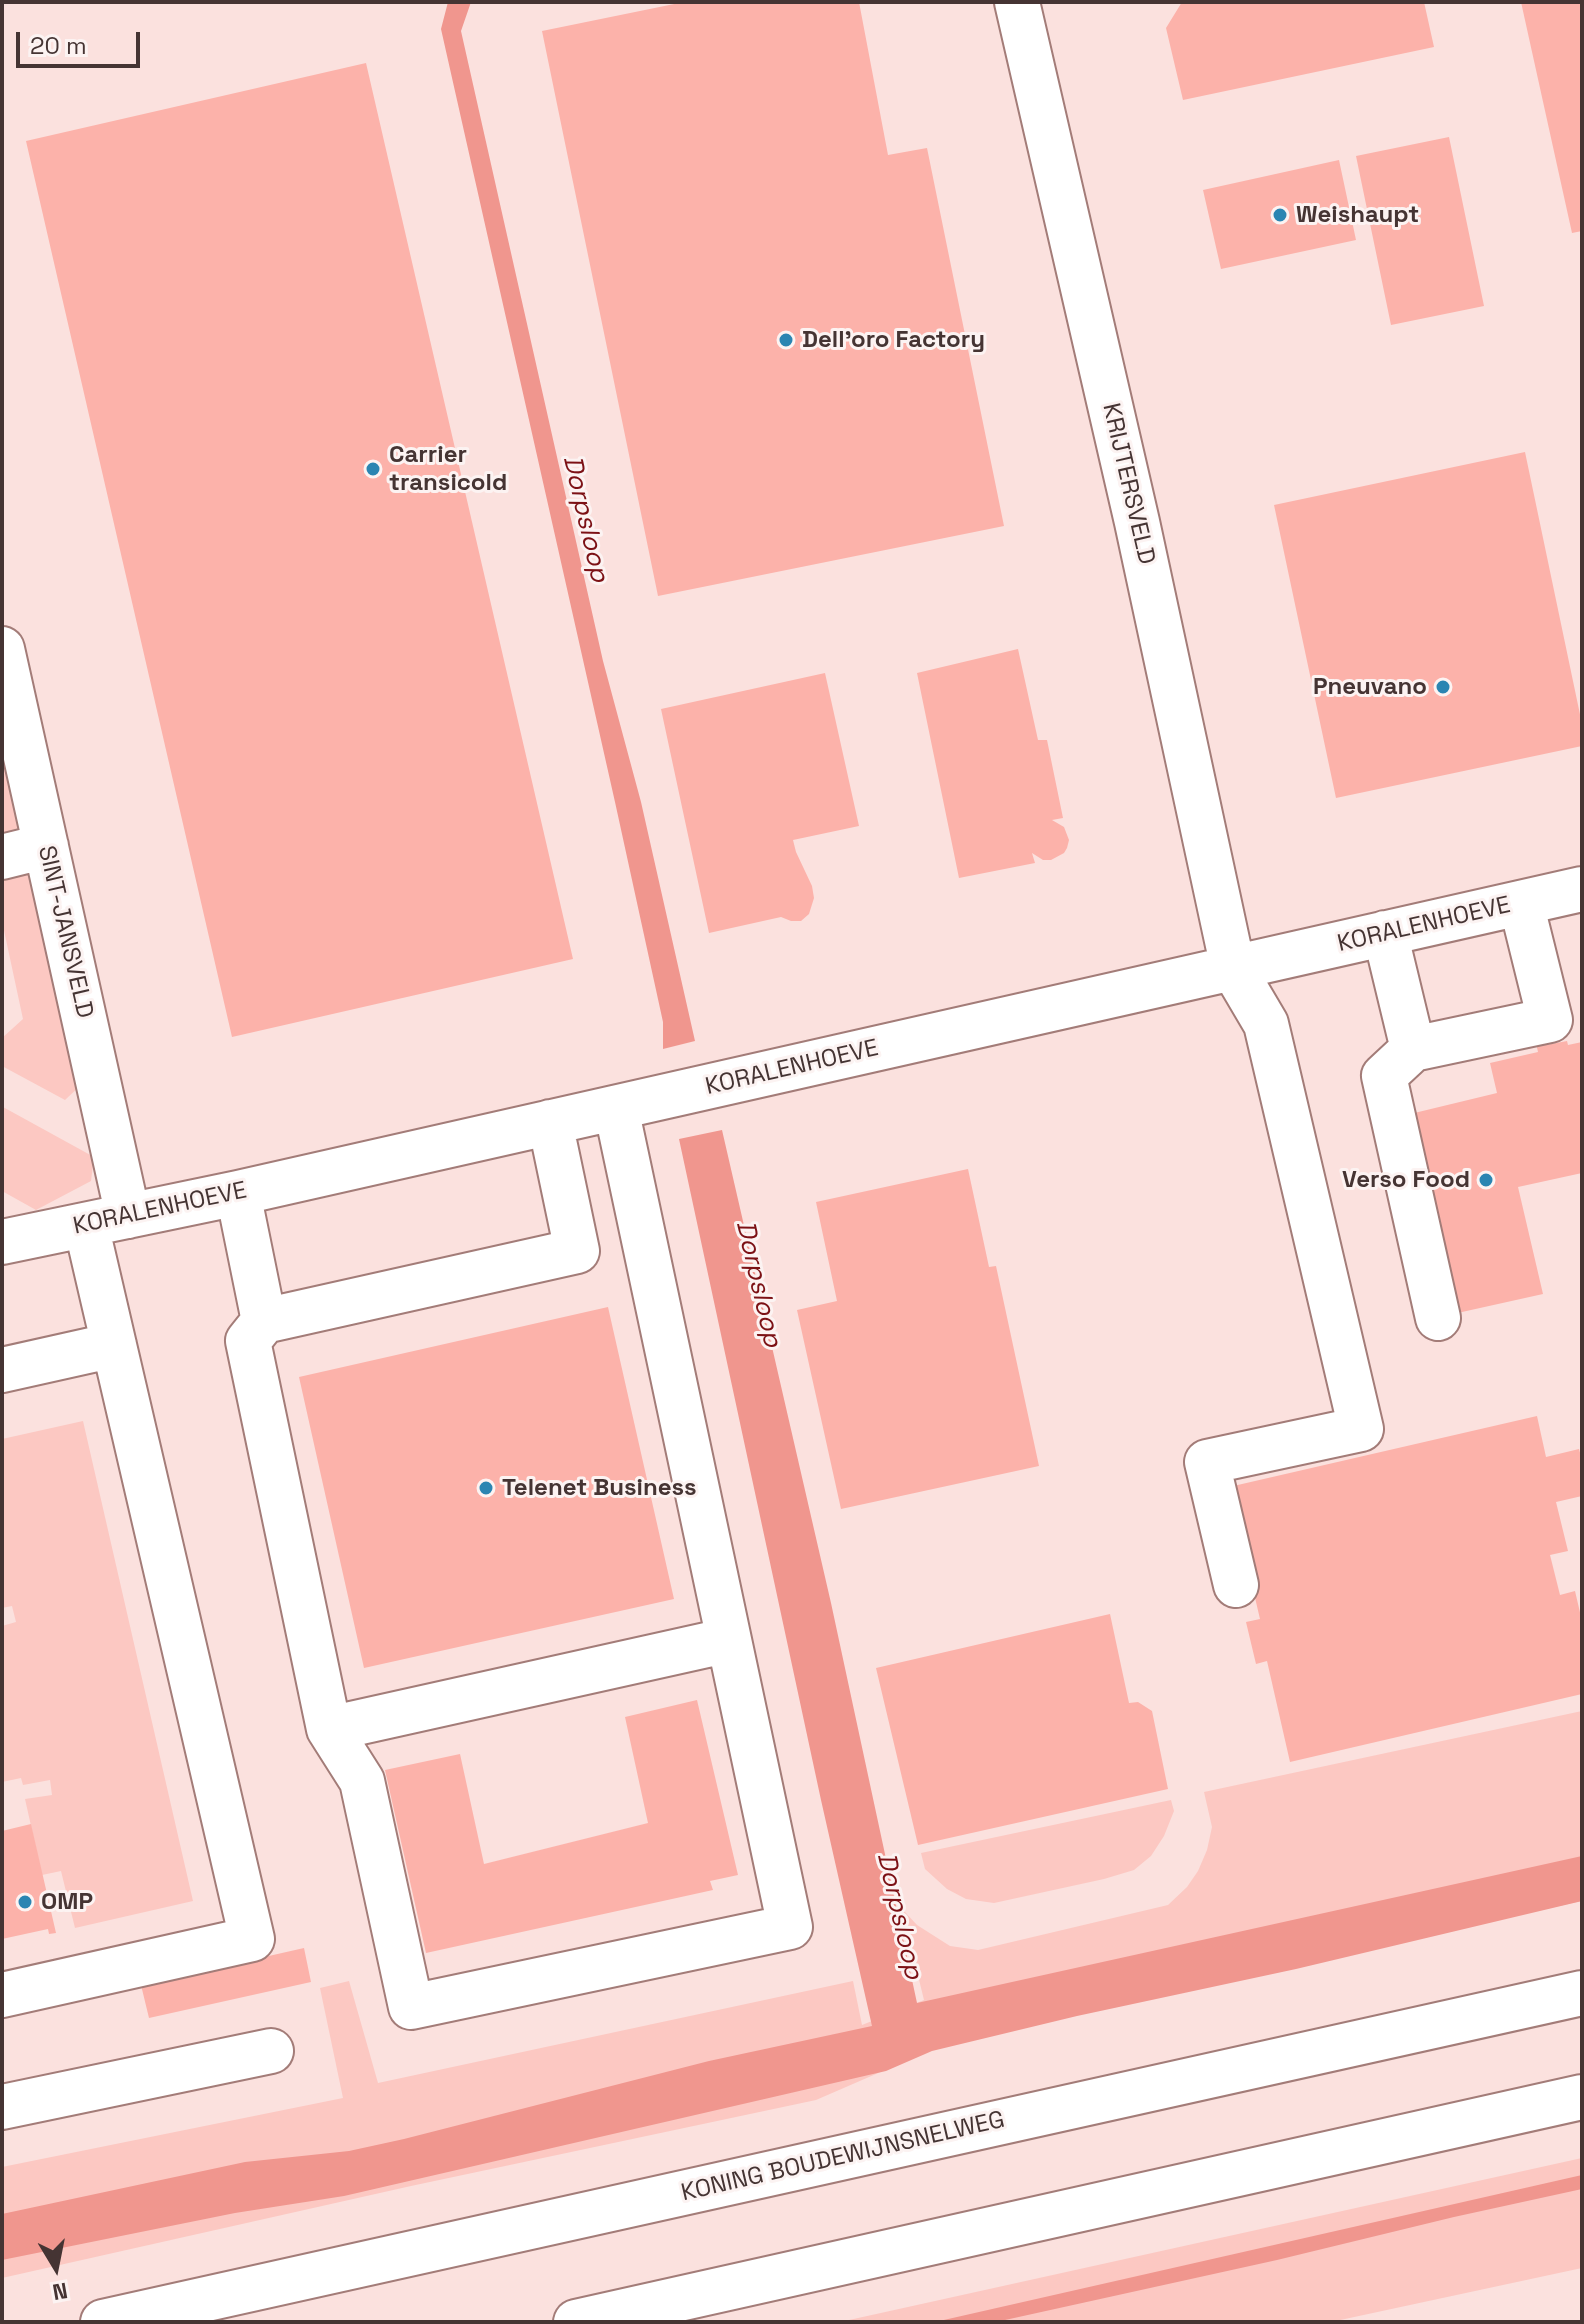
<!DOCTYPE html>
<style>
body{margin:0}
#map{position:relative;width:1584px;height:2324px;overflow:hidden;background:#fbe1de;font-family:"Space Grotesk",sans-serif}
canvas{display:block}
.frame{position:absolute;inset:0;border:4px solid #453433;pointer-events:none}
.north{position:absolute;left:16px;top:2228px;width:80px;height:80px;-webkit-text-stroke:6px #fcf3f2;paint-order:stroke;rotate:170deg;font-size:22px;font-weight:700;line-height:32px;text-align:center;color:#453433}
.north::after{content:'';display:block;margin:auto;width:28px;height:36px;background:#453433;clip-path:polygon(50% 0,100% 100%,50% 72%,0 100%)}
.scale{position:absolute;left:16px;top:32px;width:124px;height:36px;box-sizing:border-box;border:4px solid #453433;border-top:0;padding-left:10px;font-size:24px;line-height:28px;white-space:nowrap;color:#453433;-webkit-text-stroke:6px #fcf3f2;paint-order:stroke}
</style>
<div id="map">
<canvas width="1584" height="2324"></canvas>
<div class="frame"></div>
<div class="north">N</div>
<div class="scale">20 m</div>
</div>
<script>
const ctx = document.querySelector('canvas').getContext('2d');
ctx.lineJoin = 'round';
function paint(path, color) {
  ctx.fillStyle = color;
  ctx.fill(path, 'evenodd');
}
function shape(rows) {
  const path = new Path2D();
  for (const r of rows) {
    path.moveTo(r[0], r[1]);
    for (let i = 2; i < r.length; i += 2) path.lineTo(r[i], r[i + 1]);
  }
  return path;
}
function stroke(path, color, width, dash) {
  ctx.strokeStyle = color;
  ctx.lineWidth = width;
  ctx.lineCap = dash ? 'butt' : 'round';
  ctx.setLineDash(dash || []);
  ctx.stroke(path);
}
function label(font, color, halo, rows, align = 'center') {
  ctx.font = font + ' "Space Grotesk",sans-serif';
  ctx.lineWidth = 6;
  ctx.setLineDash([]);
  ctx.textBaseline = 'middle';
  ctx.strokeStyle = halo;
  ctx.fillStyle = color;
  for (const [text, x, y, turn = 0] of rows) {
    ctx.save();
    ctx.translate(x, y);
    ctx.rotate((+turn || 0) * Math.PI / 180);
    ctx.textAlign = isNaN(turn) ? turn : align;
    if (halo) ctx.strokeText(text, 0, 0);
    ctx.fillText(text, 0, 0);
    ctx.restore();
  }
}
const green = shape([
 [2,751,19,833,2,836],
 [14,871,33,877,82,1084,65,1100,2,1066,2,1038,23,1019,2,921,2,873],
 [3,1107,94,1157,91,1181,36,1210,2,1191],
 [83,1421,193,1901,75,1928,61,1871,42,1875,25,1799,52,1795,50,1780,23,1785,21,1778,2,1782,2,1626,16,1622,12,1606,2,1608,2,1439],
 [1582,1711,1582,1901,976,2034,929,2051,816,2100,411,2186,2,2278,2,2167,343,2098,320,1988,349,1981,378,2083,853,1981,862,2025,924,2000,898,1894,904,1911,917,1925,950,1946,978,1950,1168,1905,1187,1887,1198,1871,1207,1850,1212,1827,1204,1792],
 [1171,1800,1174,1811,1164,1836,1151,1856,1134,1870,1104,1879,994,1903,966,1899,947,1889,925,1869,921,1853],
 [1582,2158,1582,2268,1331,2322,840,2322]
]);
const water = shape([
 [448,2,471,2,461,31,603,661,641,802,695,1041,663,1049,663,1022,615,802,441,29],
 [722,1130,831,1603,917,2003,1582,1856,1582,1901,1296,1969,1077,2016,932,2051,886,2071,344,2196,235,2213,2,2260,2,2214,245,2162,349,2151,404,2139,709,2061,872,2026,821,1800,679,1139],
 [1582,2175,1582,2189,1454,2217,1277,2260,996,2322,935,2322]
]);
const building = shape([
 [684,2,859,2,888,155,927,148,1004,526,658,596,542,31],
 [1182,2,1424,2,1434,47,1183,100,1166,28],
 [1521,2,1582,2,1582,231,1572,233],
 [366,63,573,959,232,1037,26,141],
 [1449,137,1484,306,1391,325,1356,156],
 [1339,160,1356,240,1221,269,1203,190],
 [1525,452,1582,724,1582,746,1336,798,1274,505],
 [1018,649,1038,740,1047,740,1063,818,1052,820,1064,827,1069,840,1067,848,1064,853,1051,860,1043,860,1032,853,1035,863,959,878,917,673],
 [825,673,859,826,793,840,796,852,812,886,814,898,809,914,801,921,791,921,781,917,709,933,661,709],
 [1546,1041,1546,1045,1567,1041,1568,1045,1582,1042,1582,1173,1518,1187,1543,1294,1453,1314,1406,1115,1497,1093,1490,1063,1538,1052,1536,1043],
 [968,1169,989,1267,996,1266,1039,1466,841,1509,797,1310,837,1301,816,1202],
 [608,1307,674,1599,364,1668,299,1377],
 [1537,1416,1546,1457,1579,1449,1582,1460,1582,1496,1556,1502,1568,1551,1550,1555,1560,1595,1575,1591,1582,1621,1582,1694,1290,1762,1267,1661,1256,1664,1246,1622,1260,1619,1229,1487],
 [1110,1614,1129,1703,1138,1702,1152,1711,1168,1789,918,1845,876,1668],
 [697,1700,738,1875,710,1881,713,1890,426,1953,385,1770,460,1754,484,1864,648,1823,625,1717],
 [31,1824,56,1933,49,1934,48,1929,2,1939,2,1831],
 [304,1948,311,1982,149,2018,141,1985]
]);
const minor = shape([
 [1017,2,1137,522,1233,968,1266,1024,1361,1429,1207,1462,1236,1585],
 [2,649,128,1216],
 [2,857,46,846],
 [1385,933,1413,1049,1384,1076,1438,1318],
 [1413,1049,1550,1020,1521,903],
 [238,1193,264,1321,577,1251,550,1122],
 [2,1242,238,1193,1582,889],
 [264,1321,248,1341,329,1729,729,1640,616,1108],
 [2,1370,114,1345],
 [329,1729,362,1781,411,2007,790,1927,729,1640],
 [2,1995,252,1939,86,1225],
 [2,2107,271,2051]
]);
const highway = shape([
 [103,2322,1582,1993],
 [576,2322,1582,2097]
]);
const markers = [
 [1280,215,8,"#2b85b2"],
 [786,340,8,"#2b85b2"],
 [373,469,8,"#2b85b2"],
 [1443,687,8,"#2b85b2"],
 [1486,1180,8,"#2b85b2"],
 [486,1488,8,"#2b85b2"],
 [25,1902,8,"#2b85b2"]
];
const poiNames = [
 ["Weishaupt",1296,215],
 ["Dell'oro Factory",802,340],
 ["Carrier",389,455],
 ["transicold",389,483],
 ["Pneuvano",1427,687,"right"],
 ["Verso Food",1470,1180,"right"],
 ["Telenet Business",502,1488],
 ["OMP",41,1902]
];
const streetNames = [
 ["KRIJTERSVELD",1128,484,77],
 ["KORALENHOEVE",1424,925,-13],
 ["SINT-JANSVELD",65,932,77],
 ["KORALENHOEVE",792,1068,-13],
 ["KORALENHOEVE",160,1209,-12],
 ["KONING BOUDEWIJNSNELWEG",843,2157,-13]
];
const waterNames = [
 ["Dorpsloop",585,519,77],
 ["Dorpsloop",758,1284,77],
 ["Dorpsloop",899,1916,77]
];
paint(green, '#fcc8c2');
paint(water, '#f0968e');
paint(building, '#fcb2aa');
stroke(minor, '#a37c78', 48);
stroke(highway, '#a37c78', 48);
stroke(minor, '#fff', 44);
stroke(highway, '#fff', 44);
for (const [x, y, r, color] of markers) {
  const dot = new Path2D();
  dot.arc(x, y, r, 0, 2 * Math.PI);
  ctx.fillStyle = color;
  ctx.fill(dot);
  stroke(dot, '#fcf3f2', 3);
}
label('bold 24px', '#453433', '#fcf3f2', poiNames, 'left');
label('24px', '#453433', '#fcf3f2', streetNames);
label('italic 26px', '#7c1115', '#fcf3f2', waterNames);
</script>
